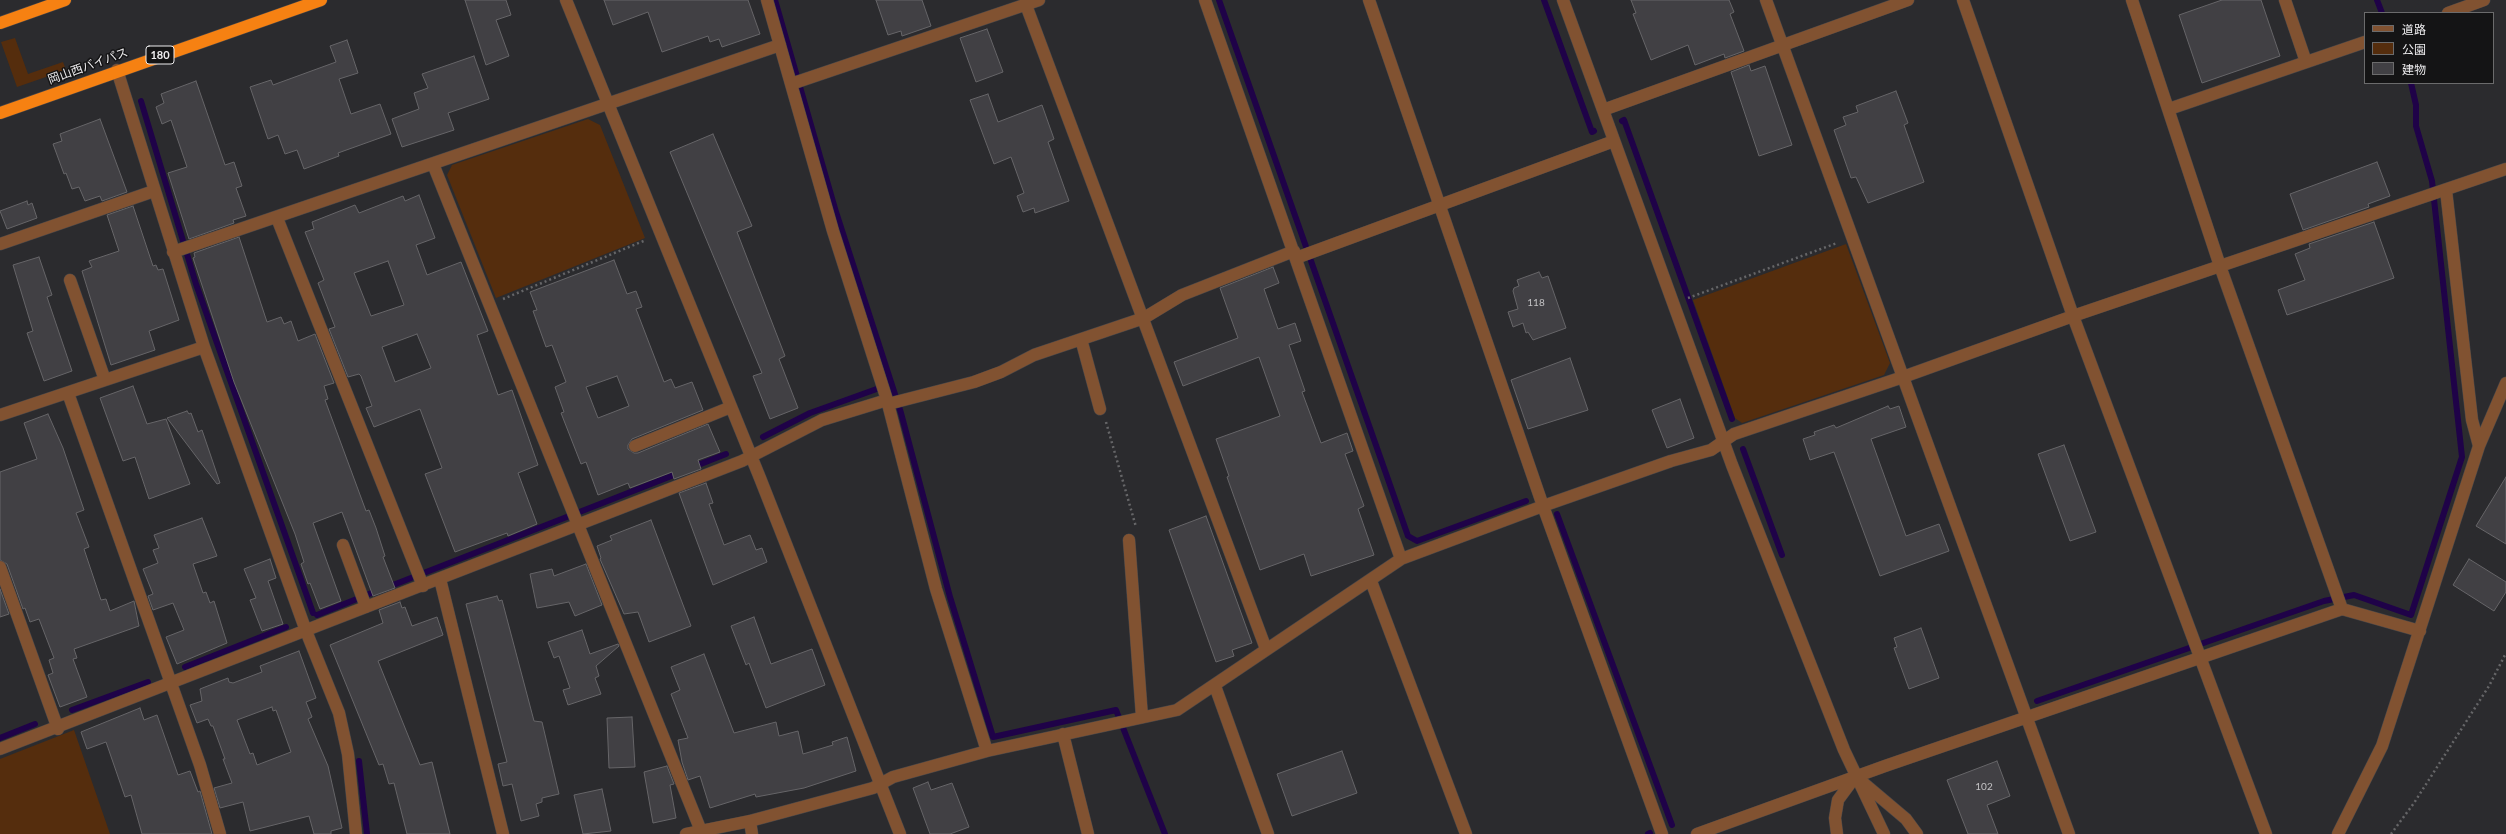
<!DOCTYPE html>
<meta charset="utf-8">
<style>
body{margin:0}
#map{position:relative;width:2506px;height:834px;overflow:hidden;background:#2b2b2e;font-family:Lato,"Noto Sans JP",sans-serif}
canvas{display:block}
.legend{position:absolute;left:2364px;top:12px;width:130px;height:72px;box-sizing:border-box;background:#141415;border:1px solid #6b6b6c;margin:0;padding:5px 7px;list-style:none;font-size:12px;color:#eeedef}
.legend li{display:flex;align-items:center;gap:8px;height:20px}
.legend b{width:20px;border:1px solid #6b6b6c}
</style>
<div id="map">
<canvas width="2506" height="834"></canvas>
<ul class="legend">
<li><b style="height:5px;background:#815231"></b>道路</li>
<li><b style="height:11px;background:#552d0d"></b>公園</li>
<li><b style="height:11px;background:#414044"></b>建物</li>
</ul>
</div>
<script>
const ctx = document.querySelector('canvas').getContext('2d');
ctx.lineJoin = 'round';
function paint(path, color) {
  ctx.fillStyle = color;
  ctx.fill(path, 'evenodd');
}
function shape(rows) {
  const path = new Path2D();
  for (const r of rows) {
    path.moveTo(r[0], r[1]);
    for (let i = 2; i < r.length; i += 2) path.lineTo(r[i], r[i + 1]);
  }
  return path;
}
function stroke(path, color, width, dash) {
  ctx.strokeStyle = color;
  ctx.lineWidth = width;
  ctx.lineCap = dash ? 'butt' : 'round';
  ctx.setLineDash(dash || []);
  ctx.stroke(path);
}
function label(font, color, halo, rows, align = 'center') {
  ctx.font = font + ' Lato,"Noto Sans JP",sans-serif';
  ctx.lineWidth = 3;
  ctx.setLineDash([]);
  ctx.textBaseline = 'middle';
  ctx.strokeStyle = halo;
  ctx.fillStyle = color;
  for (const [text, x, y, turn = 0] of rows) {
    ctx.save();
    ctx.translate(x, y);
    ctx.rotate((+turn || 0) * Math.PI / 180);
    ctx.textAlign = isNaN(turn) ? turn : align;
    if (halo) ctx.strokeText(text, 0, 0);
    ctx.fillText(text, 0, 0);
    ctx.restore();
  }
}
const green = shape([
 [15,38,28,74,63,62,66,70,17,87,1,42],
 [588,119,600,125,645,238,496,298,447,175,452,165],
 [1846,244,1890,363,1884,375,1742,423,1735,418,1693,300],
 [74,730,110,834,0,834,0,759]
]);
const stream = shape([
 [775,0,836,212,901,413,950,597,993,737,1116,710,1165,834],
 [1219,0,1408,536,1417,541,1526,501],
 [1544,0,1592,132,1594,131],
 [2377,0,2382,13],
 [141,101,196,284,313,613],
 [1622,121,1624,120,1732,419],
 [763,437,810,413,885,386],
 [1743,449,1782,555],
 [693,467,726,454],
 [1557,514,1672,825],
 [388,587,679,473],
 [317,615,379,590],
 [185,667,286,627],
 [2037,701,2324,601,2354,595,2411,615,2462,457,2432,181,2416,126,2416,105,2411,83],
 [72,710,148,682],
 [0,738,35,724],
 [359,761,367,834],
 [1648,834,1650,833]
]);
const building = shape([
 [465,0,506,0,511,15,496,20,509,56,486,65,465,0],
 [604,0,748,0,760,34,722,47,719,39,710,42,708,36,662,52,648,12,613,25,604,0],
 [876,0,922,0,931,26,902,36,901,31,888,35,876,0],
 [1631,0,1729,0,1734,12,1730,14,1744,51,1725,58,1724,54,1695,65,1688,45,1651,60,1633,14,1636,13,1631,0],
 [2222,0,2261,0,2280,56,2202,83,2179,15,2222,0],
 [987,29,1003,72,976,82,960,38,987,29],
 [347,40,358,73,339,79,351,114,380,104,391,134,338,153,339,156,304,169,297,150,285,154,278,135,268,139,250,87,271,80,273,85,336,62,330,46,347,40],
 [474,56,489,99,448,113,454,130,402,147,392,119,419,109,414,93,428,88,422,74,474,56],
 [1749,65,1751,71,1765,66,1792,145,1759,156,1731,72,1749,65],
 [196,81,225,165,234,162,242,186,236,188,246,216,233,220,234,223,189,239,168,173,187,167,171,120,162,124,156,107,164,103,161,94,196,81],
 [1896,91,1908,123,1904,125,1924,182,1868,203,1856,177,1851,178,1834,130,1846,125,1843,117,1858,112,1856,106,1896,91],
 [988,94,998,122,1042,105,1054,139,1048,142,1069,201,1035,213,1034,208,1023,212,1017,196,1024,193,1011,157,994,164,970,100,988,94],
 [100,119,127,192,102,201,100,196,85,201,79,187,72,189,66,173,64,174,53,144,62,141,60,134,100,119],
 [713,134,752,226,737,232,785,356,779,359,798,408,770,419,753,376,762,373,670,152,713,134],
 [2377,162,2390,196,2368,204,2369,207,2303,230,2290,194,2377,162],
 [419,195,435,238,416,245,427,275,461,262,488,331,477,335,498,395,512,390,538,465,518,473,537,524,508,536,507,533,455,552,425,474,442,468,420,409,374,427,366,408,372,406,361,376,359,374,348,377,329,329,335,327,318,283,324,280,305,232,314,229,312,222,355,205,359,213,403,196,405,201,419,195],
 [388,261,404,305,371,316,354,273,388,261],
 [417,334,431,368,395,382,382,347,417,334],
 [27,201,28,205,32,203,37,218,7,229,0,211,27,201],
 [133,206,153,266,156,265,158,270,163,269,179,320,149,331,155,350,111,365,82,271,92,267,89,261,119,251,107,215,133,206],
 [2374,222,2394,278,2287,315,2278,290,2305,280,2295,254,2310,248,2309,244,2374,222],
 [239,237,267,322,281,317,284,324,291,321,298,341,315,334,334,383,324,386,328,399,325,400,366,511,369,510,376,528,385,556,383,557,395,588,373,596,342,512,313,523,341,601,320,609,310,583,308,584,301,564,304,562,295,534,234,382,193,258,195,257,194,253,239,237],
 [39,257,52,295,47,297,72,371,44,381,27,333,33,331,13,265,39,257],
 [614,260,627,294,636,291,642,307,636,309,664,382,671,379,675,388,692,382,703,410,632,439,628,445,628,449,634,453,638,453,708,424,720,452,698,460,701,469,674,479,672,472,630,488,628,483,598,495,586,462,581,464,561,413,564,412,555,387,566,382,552,345,546,347,533,311,537,310,530,292,614,260],
 [617,376,629,406,598,418,586,387,617,376],
 [1273,267,1279,283,1264,289,1278,329,1295,323,1301,341,1289,345,1305,391,1302,392,1321,443,1347,433,1353,451,1345,454,1364,506,1358,509,1374,555,1311,576,1304,554,1260,570,1227,477,1229,476,1216,439,1280,416,1259,357,1183,386,1174,362,1238,338,1220,288,1273,267],
 [1539,272,1542,278,1548,276,1566,328,1533,340,1528,332,1526,333,1523,323,1513,327,1508,312,1518,309,1513,291,1514,288,1519,286,1517,280,1539,272],
 [1570,358,1588,410,1528,429,1511,380,1570,358],
 [133,386,147,424,166,419,190,484,149,499,135,457,123,461,100,398,133,386],
 [1680,399,1694,438,1667,448,1652,410,1680,399],
 [1888,406,1890,409,1899,406,1906,427,1871,439,1906,536,1939,524,1949,551,1880,576,1834,452,1810,460,1803,439,1815,435,1814,432,1834,425,1836,428,1888,406],
 [187,411,189,414,191,413,198,432,202,430,220,483,217,484,167,418,187,411],
 [48,414,63,448,84,510,76,513,89,547,84,549,101,600,106,599,110,611,134,601,139,626,74,649,77,658,73,659,87,697,60,707,48,675,53,673,49,660,54,658,39,619,30,622,25,608,23,609,7,564,0,560,0,472,37,459,24,423,48,414],
 [2064,445,2096,532,2070,541,2038,454,2064,445],
 [2506,477,2506,544,2476,526,2506,477],
 [706,483,713,503,709,504,724,545,750,535,756,550,762,548,767,562,713,585,679,493,706,483],
 [1206,516,1252,643,1232,650,1234,656,1216,662,1169,530,1206,516],
 [202,518,217,556,193,564,203,593,206,592,210,603,214,601,227,643,177,664,166,637,184,630,173,603,153,610,148,596,153,594,143,569,158,563,153,550,159,548,154,535,202,518],
 [651,520,691,626,649,642,638,612,624,614,600,559,601,558,597,546,612,540,610,536,651,520],
 [270,559,276,578,268,581,283,624,262,631,250,600,256,598,244,569,270,559],
 [2469,559,2506,582,2506,592,2494,611,2453,585,2469,559],
 [586,564,602,605,575,616,569,602,537,608,530,574,552,569,554,576,586,564],
 [0,589,9,614,0,617,0,589],
 [497,596,499,601,502,600,534,721,542,722,559,794,542,798,542,802,536,804,539,816,521,821,512,784,503,786,498,764,507,762,466,604,497,596],
 [400,602,402,608,405,607,412,626,437,617,443,635,378,661,420,765,432,762,450,834,407,834,394,783,389,784,383,764,379,765,330,645,383,623,379,610,400,602],
 [754,617,771,664,812,649,825,685,766,708,749,663,746,665,731,626,754,617],
 [1921,628,1939,678,1909,689,1894,648,1897,647,1894,638,1921,628],
 [582,630,590,654,618,644,619,646,596,666,599,676,595,678,601,694,568,705,563,690,570,688,559,656,554,658,548,642,582,630],
 [299,651,316,698,306,702,312,717,308,719,328,766,342,828,331,831,331,834,314,834,309,816,250,831,243,802,220,808,214,788,232,783,223,759,225,759,213,726,211,726,208,719,197,723,190,705,202,701,200,689,228,678,229,682,233,683,262,672,260,666,299,651],
 [272,707,273,711,276,710,291,752,257,765,253,753,250,754,237,720,272,707],
 [704,654,734,733,776,722,779,736,798,731,803,754,833,745,832,742,847,737,856,771,804,788,756,797,755,794,710,808,700,776,688,780,682,762,678,740,688,738,671,694,680,690,671,667,704,654],
 [140,708,144,720,157,715,178,775,190,771,198,792,200,791,212,834,142,834,131,795,125,797,106,742,87,749,81,732,140,708],
 [632,717,635,767,609,768,607,718,632,717],
 [1342,751,1357,793,1292,816,1277,774,1342,751],
 [1997,761,2010,796,1987,805,1998,834,1968,834,1947,780,1997,761],
 [667,766,674,784,670,785,676,818,653,823,644,772,667,766],
 [928,782,931,790,952,783,969,827,950,834,930,834,913,788,928,782],
 [602,789,611,831,583,834,574,795,602,789]
]);
const path = shape([
 [1688,298,1837,243],
 [503,299,646,240],
 [1106,422,1136,527],
 [2391,834,2414,803,2489,686,2506,653]
]);
const minor = shape([
 [566,0,760,478,900,834],
 [767,0,833,231,887,400,936,589,987,751],
 [1205,0,1401,559],
 [1369,0,1543,506,1662,834],
 [1563,0,1732,465,1844,750,1884,834],
 [1766,0,2069,834],
 [1963,0,2073,316,2266,834],
 [2132,0,2220,266,2342,609],
 [2285,0,2306,62],
 [1026,5,1266,649],
 [2448,13,2484,0],
 [117,70,204,347,306,631,339,713,348,754,356,834],
 [791,84,1039,0],
 [2169,109,2365,42],
 [1603,110,1908,0],
 [433,164,701,831],
 [2446,190,2472,420,2479,446],
 [277,218,423,586],
 [0,244,154,191],
 [173,252,780,45],
 [1296,258,1614,141],
 [70,280,105,380],
 [1081,339,1100,409],
 [68,393,200,765,220,834],
 [888,404,974,382,1001,372,1034,355,1144,318,1182,295,1294,251],
 [0,415,204,347],
 [635,446,731,407],
 [1129,540,1142,717],
 [343,545,366,607],
 [0,567,58,729],
 [440,579,503,834],
 [1371,581,1466,834],
 [1215,686,1268,834],
 [1063,734,1088,834],
 [0,749,742,461,822,420,887,400],
 [1861,781,1906,819,1917,834],
 [750,821,752,834],
 [686,834,750,821,873,788,893,777,987,751,1177,710,1401,559,1543,506,1671,461,1711,450,1734,434,1903,377,2073,316,2506,169],
 [1697,834,1885,766,2342,609,2420,631],
 [1837,834,1835,818,1838,800,1855,777],
 [2338,834,2382,746,2479,446,2506,383]
]);
const highway = shape([
 [0,23,65,0],
 [0,113,321,0]
]);
const numberNames = [
 ["118",1536,303],
 ["102",1984,787]
];
const shields = [
 [160,55,28]
];
const shieldNames = [
 ["180",160,55]
];
const streetNames = [
 ["岡山西バイパス",88,66,-20]
];
paint(green, '#552d0d');
stroke(stream, '#1f0248', 6);
paint(building, '#414044');
stroke(building, '#666568', 1);
stroke(minor, '#464649', 13);
stroke(highway, '#464649', 13);
stroke(path, '#666668', 2.5, [2, 3]);
stroke(minor, '#815231', 12);
stroke(highway, '#f68112', 12);
label('10px', '#c3c2c4', null, numberNames);
for (const [x, y, w] of shields) {
  const box = new Path2D();
  box.roundRect(x - w / 2, y - 9, w, 18, 3);
  ctx.fillStyle = '#141415';
  ctx.fill(box);
  stroke(box, '#eeedef', 1);
}
label('bold 11px', '#eeedef', null, shieldNames);
label('12px', '#eeedef', '#141415', streetNames);
</script>
